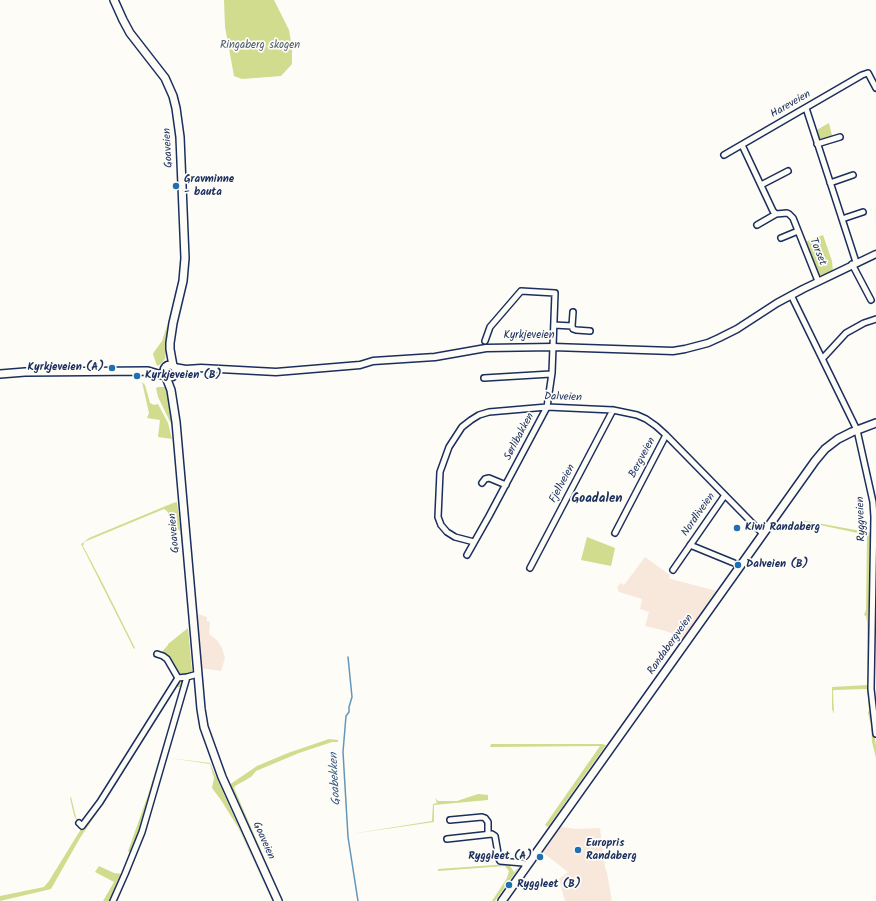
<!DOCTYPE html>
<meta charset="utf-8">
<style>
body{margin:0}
canvas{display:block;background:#fdfcf7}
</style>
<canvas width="876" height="901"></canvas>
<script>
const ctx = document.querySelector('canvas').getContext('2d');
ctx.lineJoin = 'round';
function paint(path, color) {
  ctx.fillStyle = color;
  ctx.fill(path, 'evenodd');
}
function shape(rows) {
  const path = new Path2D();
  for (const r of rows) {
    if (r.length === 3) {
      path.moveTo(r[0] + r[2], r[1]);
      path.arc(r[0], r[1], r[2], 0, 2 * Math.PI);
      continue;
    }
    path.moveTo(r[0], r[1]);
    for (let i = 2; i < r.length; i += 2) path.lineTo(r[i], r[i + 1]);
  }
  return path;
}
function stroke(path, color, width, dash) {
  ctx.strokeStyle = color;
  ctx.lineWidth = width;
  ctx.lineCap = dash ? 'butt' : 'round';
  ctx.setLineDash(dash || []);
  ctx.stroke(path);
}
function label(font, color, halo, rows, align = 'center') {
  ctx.font = font + ' Kalam,sans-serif';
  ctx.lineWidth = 3.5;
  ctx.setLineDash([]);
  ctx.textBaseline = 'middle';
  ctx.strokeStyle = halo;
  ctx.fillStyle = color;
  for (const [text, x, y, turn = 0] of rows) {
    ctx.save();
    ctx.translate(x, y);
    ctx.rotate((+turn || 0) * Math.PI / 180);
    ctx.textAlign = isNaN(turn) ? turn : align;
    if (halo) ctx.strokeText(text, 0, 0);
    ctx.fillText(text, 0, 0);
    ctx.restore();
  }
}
const built = shape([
 [645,557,670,575,669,578,671,579,717,591,683,639,677,635,662,630,645,626,649,612,640,609,642,599,619,592,617,587,621,583,624,585],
 [195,613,207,617,207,621,210,622,209,634,217,640,222,648,225,658,221,671,200,668],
 [559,824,562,827,576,829,600,828,605,867,607,873,612,901,565,901,559,879,568,872,542,852,543,848]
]);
const green = shape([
 [224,0,274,0,289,30,292,48,292,64,281,76,242,79,234,76,225,27],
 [829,123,833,140,819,143,815,131],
 [823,235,832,261,833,272,818,276,805,242],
 [176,299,165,359,161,364,157,366,153,354,154,352,162,341],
 [142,382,145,385,150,403,154,405,158,404,168,423,172,439,158,437,160,420,147,418,149,413],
 [158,387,165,387,168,395,174,430,158,397,156,388],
 [177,502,183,550,180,531,174,525,167,511,164,509,84,542,83,546,101,580,135,648,134,649,81,544,89,538,173,503],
 [801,520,872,533,870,599,871,707,876,746,876,758,872,742,871,725,868,713,869,710,867,689,834,690,833,691,834,714,832,709,832,687,868,685,867,622,866,616,864,615,866,610,867,535,801,521],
 [587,537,615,548,611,566,581,560],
 [188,628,192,671,190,673,178,678,173,668,159,655,168,645,168,644],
 [183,679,184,680,132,862,123,887,115,901,103,901,114,882,95,872,99,866,114,873,122,874,132,854,128,851,148,795,181,687,176,687,103,804,80,838,51,889,0,901,0,896,44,887,49,881,81,829,74,815,70,798,71,797,76,817,79,823,82,825,175,683,179,684],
 [329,739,338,740,338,742,332,742,299,753,256,771,251,777,235,786,234,788,283,901,281,901,229,785,257,766,288,753],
 [491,744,602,744,606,745,548,827,545,825,600,746,490,747],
 [169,758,210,763,272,901,239,829,221,800,212,788,214,778,210,764],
 [478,794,488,795,488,800,434,805,434,822,351,834,432,821,433,804,437,803,435,798,438,801,457,801],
 [509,864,514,872,520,866,495,901,492,901,507,878,509,871,505,866,438,871,438,869]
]);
const stream = shape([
 [348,657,352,697,349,707,349,712,346,716,343,752,348,837,358,901]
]);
const minor = shape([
 [806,108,856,262],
 [817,144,840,137],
 [742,145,773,211,776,214,787,213,789,214,793,218,818,281],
 [724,155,862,75,868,73,876,88],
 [830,183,853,175],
 [761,185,788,171],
 [842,219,863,212],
 [757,225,776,214],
 [781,238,798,231],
 [852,264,871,300],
 [791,295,857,430,873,502,874,517,871,689,876,734],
 [554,325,572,326,573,329,576,330,590,331],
 [572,326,573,312],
 [823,358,846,333,864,323,876,319],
 [484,378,551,374],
 [482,483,485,479,489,478,506,485],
 [615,533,666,435],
 [474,542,455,537,447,532,441,525,438,517,440,472,449,447,462,427,471,420,479,415,489,412,547,407,613,410,637,415,646,419,656,426,666,435,763,534],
 [690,545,734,563],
 [467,555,489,516,547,407,552,373,555,293,521,291,490,327,485,341],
 [530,568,613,410],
 [673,570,725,495],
 [157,654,163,656,167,659,178,678],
 [450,820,482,817,485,818,488,822,488,834],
 [79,823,82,826,100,802,178,678,187,677],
 [447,839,492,834,495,836,499,859,500,861,523,863,527,866],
 [113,901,125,874,142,832,187,677,198,674]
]);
const tertiary = shape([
 [174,367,186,369,201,368,276,372,360,365,373,361,435,357,486,348,553,347,673,351,685,349,708,343,719,338,737,329,777,303,803,289,876,254],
 [175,374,186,369]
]);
const secondary = shape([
 [114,0,123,20,130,33,165,78,173,96,176,108,180,137,185,258,183,281,173,323,170,343,170,349,173,366],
 [170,371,6],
 [0,374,25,372,148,371,165,376],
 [166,377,171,390,176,422,201,709,204,727,222,777,278,901],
 [502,901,815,461,825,449,838,439,852,432,876,423]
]);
const markers = [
 [176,186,4,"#1f6fb2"],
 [112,368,4,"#1f6fb2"],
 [137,376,4,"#1f6fb2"],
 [737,528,4,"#1f6fb2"],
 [738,565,4,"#1f6fb2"],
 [578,850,4,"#1f6fb2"],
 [540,857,4,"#1f6fb2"],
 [509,885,4,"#1f6fb2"]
];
const parkNames = [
 ["Ringaberg skogen",260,46]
];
const streetNames = [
 ["Hareveien",791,105,-30],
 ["Goaveien",169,148,-93],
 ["Torset",817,252,68],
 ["Kyrkjeveien",529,336],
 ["Dalveien",563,398,2],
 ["Sørlibakken",520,437,-62],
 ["Bergveien",643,458,-62],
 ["Fjellveien",563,484,-62],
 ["Nordliveien",699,515,-55],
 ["Ryggveien",862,519,-92],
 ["Goaveien",175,533,-95],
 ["Randabergveien",671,645,-55],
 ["Goaveien",263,841,66]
];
const poiNames = [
 ["Gravminne",184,180],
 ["- bauta",184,193],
 ["Kyrkjeveien (A)",104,368,"right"],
 ["Kyrkjeveien (B)",145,376],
 ["Kiwi Randaberg",745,528],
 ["Dalveien (B)",746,565],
 ["Europris",586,844],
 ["Randaberg",586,857],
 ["Ryggleet (A)",532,857,"right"],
 ["Ryggleet (B)",517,885]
];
const waterNames = [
 ["Goabekken",336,779,-93]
];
const quarterNames = [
 ["Goadalen",597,500]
];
paint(built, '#f8e8dc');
paint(green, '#d1dc8f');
stroke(stream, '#6397b9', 1.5);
stroke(minor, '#1b2f5e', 8);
stroke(tertiary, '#1b2f5e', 9);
stroke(secondary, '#1b2f5e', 10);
stroke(minor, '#fdfcf7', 5);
stroke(tertiary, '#fdfcf7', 6);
stroke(secondary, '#fdfcf7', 7);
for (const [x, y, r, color] of markers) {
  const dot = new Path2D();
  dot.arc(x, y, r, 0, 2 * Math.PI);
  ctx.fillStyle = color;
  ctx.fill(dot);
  stroke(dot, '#fdfcf7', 1.5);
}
label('11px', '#485a6a', '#fdfcf7', parkNames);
label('11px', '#1b2f5e', '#fdfcf7', streetNames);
label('bold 11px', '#1b2f5e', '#fdfcf7', poiNames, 'left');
label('italic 12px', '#395a84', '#fdfcf7', waterNames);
label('bold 13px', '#1b2f5e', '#fdfcf7', quarterNames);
</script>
